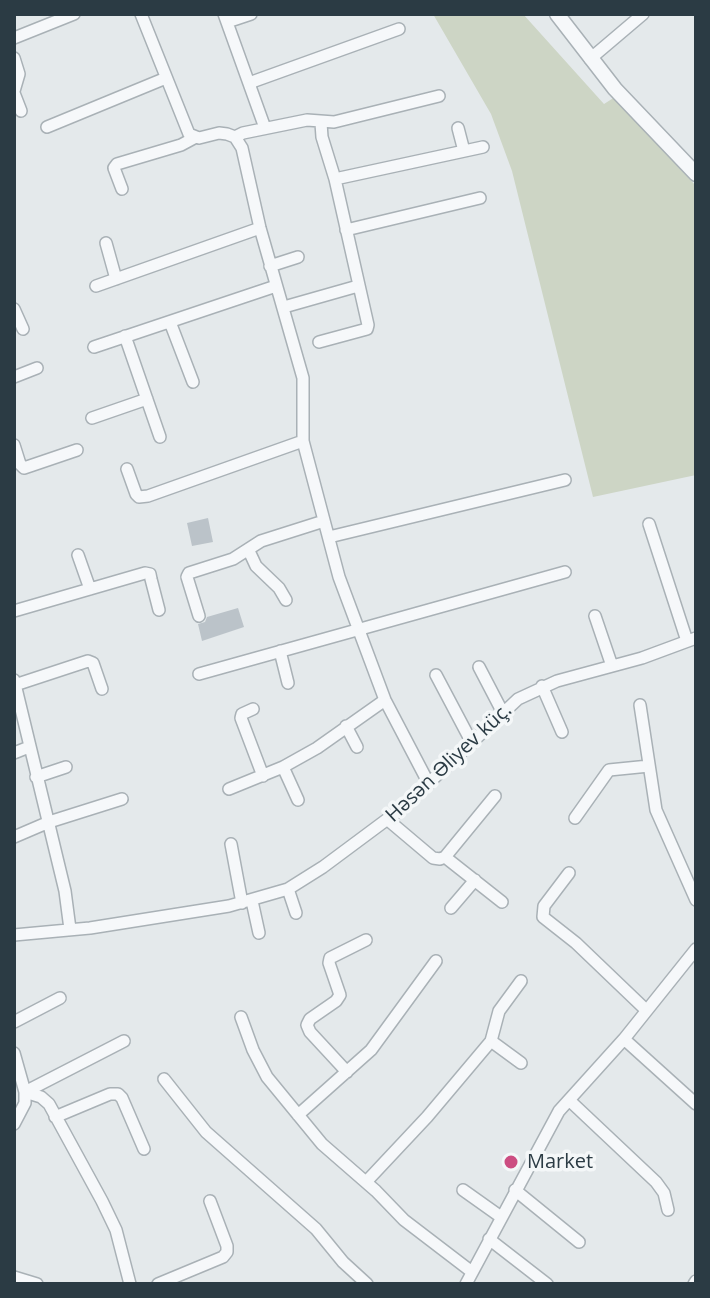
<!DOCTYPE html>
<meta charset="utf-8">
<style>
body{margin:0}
#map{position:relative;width:710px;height:1298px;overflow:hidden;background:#e4e9eb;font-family:"Open Sans",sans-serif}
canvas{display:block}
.frame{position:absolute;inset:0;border:16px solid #2b3b44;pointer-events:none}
</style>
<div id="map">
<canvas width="710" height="1298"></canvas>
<div class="frame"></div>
</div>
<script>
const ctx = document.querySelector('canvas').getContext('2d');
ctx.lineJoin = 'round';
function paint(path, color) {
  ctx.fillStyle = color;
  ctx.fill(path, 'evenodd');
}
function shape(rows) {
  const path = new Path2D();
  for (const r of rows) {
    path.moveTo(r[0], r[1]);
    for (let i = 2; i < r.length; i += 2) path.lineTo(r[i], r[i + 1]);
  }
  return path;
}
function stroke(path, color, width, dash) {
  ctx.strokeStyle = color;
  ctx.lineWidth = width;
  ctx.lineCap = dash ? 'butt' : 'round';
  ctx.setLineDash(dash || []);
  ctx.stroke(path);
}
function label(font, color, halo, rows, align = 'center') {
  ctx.font = font + ' "Open Sans",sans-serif';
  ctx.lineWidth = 7;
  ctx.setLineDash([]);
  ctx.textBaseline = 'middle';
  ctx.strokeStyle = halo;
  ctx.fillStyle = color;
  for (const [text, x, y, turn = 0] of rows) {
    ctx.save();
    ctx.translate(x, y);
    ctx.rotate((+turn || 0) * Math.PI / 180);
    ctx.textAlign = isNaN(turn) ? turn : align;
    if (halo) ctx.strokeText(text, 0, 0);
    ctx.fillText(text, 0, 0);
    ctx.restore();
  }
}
const green = shape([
 [433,14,523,14,604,104,615,97,696,186,696,475,593,497,512,171,491,114]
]);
const building = shape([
 [208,518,213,542,192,546,187,523],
 [238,608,244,627,202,641,198,624,205,622,207,617]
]);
const minor = shape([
 [141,14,189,134,199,138,219,133,227,134,235,137,242,148,260,228,303,378,303,441,339,577,385,700,429,784],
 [224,14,265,128],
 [227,22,251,14],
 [14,38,74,14],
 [14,58,19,74,14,91],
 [590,59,643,14],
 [249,83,399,29],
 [14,93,21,111],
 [47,127,166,78],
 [458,128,464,151],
 [235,137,243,133,307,120,334,122,439,96],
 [335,179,483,147],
 [122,189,114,168,117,164,181,145,194,138],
 [346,230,480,198],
 [106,243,116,279],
 [270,266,298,257],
 [96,286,260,228],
 [284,307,358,286],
 [14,309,23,329],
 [170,322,193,382],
 [125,336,160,437],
 [319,342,367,329,368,325,335,179,322,137,321,123],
 [94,347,276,286],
 [14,377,37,368],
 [92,418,147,399],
 [14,445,20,464,24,468,77,450],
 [127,469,136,494,139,497,148,496,303,441],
 [649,524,687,641],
 [329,537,565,480],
 [249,551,256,566,279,588,286,600],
 [78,555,90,589],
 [14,611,145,573,150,574,151,579,159,610],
 [199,616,187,577,189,573,233,559,261,541,324,521],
 [595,616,612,666],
 [280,651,288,683],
 [479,667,503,713],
 [199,674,565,572],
 [436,675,472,743],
 [14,680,65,891,70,929],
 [15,685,88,661,93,663,102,689],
 [542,686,562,732],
 [640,705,656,810,696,900],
 [253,709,242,714,241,718,263,776],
 [346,726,357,747],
 [14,753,29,747],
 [283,767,298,800],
 [36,777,66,767],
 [229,789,283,767,317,748,385,700],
 [575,818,609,770,649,766],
 [388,820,433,858,440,859,445,857,495,796],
 [14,837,49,822,122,799],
 [231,844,242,903],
 [445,857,502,902],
 [569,873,544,906,543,917,576,943,646,1010],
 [288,889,296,913],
 [252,901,259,933],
 [451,908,475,880],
 [14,935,90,928,229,906,288,889,323,867,401,809,518,699,557,681,642,658,696,638],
 [241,1017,253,1050,267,1077,322,1144,376,1191,404,1220,472,1272],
 [14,1022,60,998],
 [624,1039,696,1104],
 [491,1041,521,1063],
 [14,1053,25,1092,25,1103,14,1124],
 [347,1072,310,1032,307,1025,310,1019,336,1001,340,995,329,963,330,958,366,940],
 [164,1079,206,1132,316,1229,343,1262,367,1284],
 [25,1092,41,1097,49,1104,102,1201,116,1230,130,1284],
 [25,1092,124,1041],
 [569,1100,656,1182,664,1193,668,1210],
 [298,1115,371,1050,436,961],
 [55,1117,110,1094,118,1094,122,1098,144,1149],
 [366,1182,427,1117,491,1041,499,1011,521,981],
 [463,1190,501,1217],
 [515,1190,579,1242],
 [489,1239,547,1284],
 [14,1277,37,1284],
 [158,1284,223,1257,227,1252,227,1246,210,1201],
 [466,1284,559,1111,624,1039,696,949],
 [694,1284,696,1281]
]);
const tertiary = shape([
 [557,14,615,89,696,174]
]);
const markers = [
 [511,1162,8,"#cc4d81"]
];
const streetNames = [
 ["Həsən Əliyev küç.",449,763,-43]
];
const poiNames = [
 ["Market",527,1162]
];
paint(green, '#cdd5c5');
paint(building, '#bbc3c9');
stroke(minor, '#a9b1b6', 14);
stroke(tertiary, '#a9b1b6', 17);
stroke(minor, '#f6f8fa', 11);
stroke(tertiary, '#f6f8fa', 14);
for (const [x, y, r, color] of markers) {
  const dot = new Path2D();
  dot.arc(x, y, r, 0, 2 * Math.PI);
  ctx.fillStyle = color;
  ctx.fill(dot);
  stroke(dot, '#f4f7f8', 3);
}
label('20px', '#2b3b44', '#f4f7f8', streetNames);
label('20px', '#2b3b44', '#f4f7f8', poiNames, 'left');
</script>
